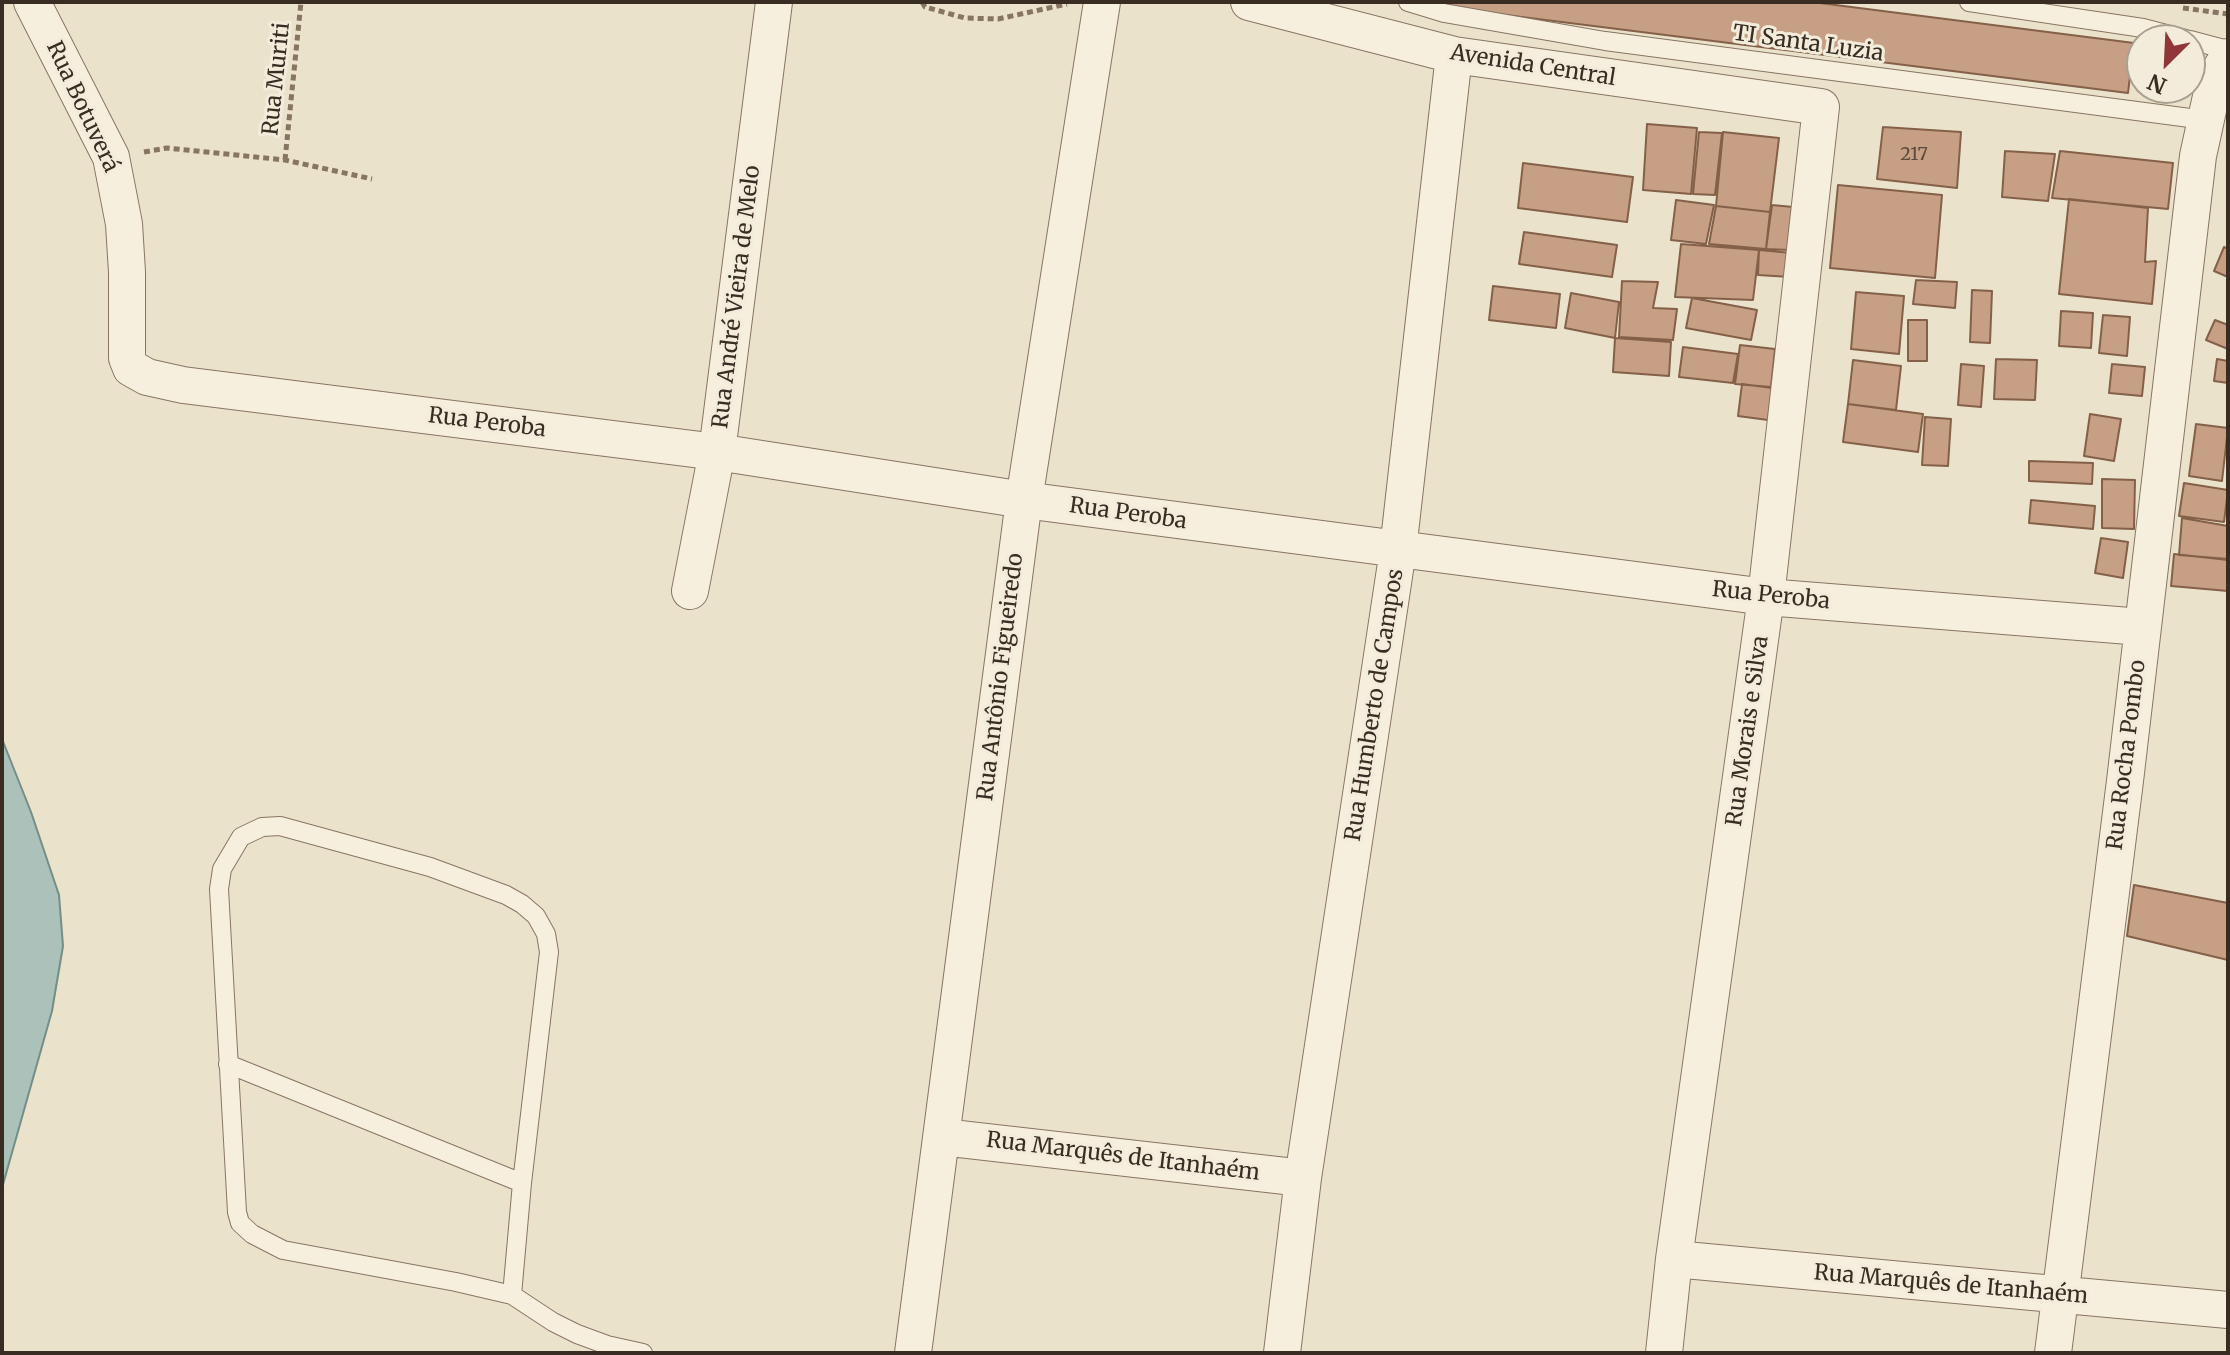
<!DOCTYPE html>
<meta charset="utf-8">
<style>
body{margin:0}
#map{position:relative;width:2230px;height:1355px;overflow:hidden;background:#ebe2cc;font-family:Merriweather,serif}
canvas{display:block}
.frame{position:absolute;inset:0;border:4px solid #392d23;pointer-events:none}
.north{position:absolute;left:2126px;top:24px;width:80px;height:80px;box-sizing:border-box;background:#f3ecdb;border:2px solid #a9a091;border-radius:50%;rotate:204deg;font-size:22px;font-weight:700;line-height:32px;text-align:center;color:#392d23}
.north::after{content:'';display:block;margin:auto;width:28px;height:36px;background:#913638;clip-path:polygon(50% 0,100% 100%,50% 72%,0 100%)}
</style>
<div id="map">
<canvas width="2230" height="1355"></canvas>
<div class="frame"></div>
<div class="north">N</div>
</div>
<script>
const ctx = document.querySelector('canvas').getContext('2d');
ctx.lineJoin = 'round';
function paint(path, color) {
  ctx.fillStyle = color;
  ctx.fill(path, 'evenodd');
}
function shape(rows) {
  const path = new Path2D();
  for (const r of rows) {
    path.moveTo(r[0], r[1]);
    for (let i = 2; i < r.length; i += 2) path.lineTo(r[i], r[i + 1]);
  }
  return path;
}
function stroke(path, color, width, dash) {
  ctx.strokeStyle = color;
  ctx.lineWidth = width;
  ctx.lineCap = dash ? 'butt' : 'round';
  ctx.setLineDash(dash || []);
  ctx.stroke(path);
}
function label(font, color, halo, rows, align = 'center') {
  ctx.font = font + ' Merriweather,serif';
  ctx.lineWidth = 6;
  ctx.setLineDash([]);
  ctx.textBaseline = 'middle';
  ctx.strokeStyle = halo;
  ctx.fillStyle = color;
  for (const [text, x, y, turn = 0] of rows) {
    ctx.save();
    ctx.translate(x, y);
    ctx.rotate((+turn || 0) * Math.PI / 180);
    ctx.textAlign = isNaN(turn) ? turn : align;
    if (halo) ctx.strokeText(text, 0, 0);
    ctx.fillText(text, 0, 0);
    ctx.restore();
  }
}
const water = shape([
 [2,739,31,812,59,895,63,946,52,1011,2,1188,2,739]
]);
const building = shape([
 [1435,2,1812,2,2134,43,2128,93,1434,6,1435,2],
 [1647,124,1697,128,1691,194,1643,190,1647,124],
 [1883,127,1961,132,1957,188,1877,179,1883,127],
 [1699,132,1722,133,1715,195,1693,194,1699,132],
 [1723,132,1779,138,1770,212,1716,206,1723,132],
 [2005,151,2055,154,2048,201,2002,197,2005,151],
 [2060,151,2173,163,2168,209,2052,198,2060,151],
 [1523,163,1633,177,1627,222,1518,208,1523,163],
 [1838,185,1942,195,1935,278,1830,268,1838,185],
 [2069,199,2148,208,2145,262,2156,261,2152,304,2059,294,2069,199],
 [1676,200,1714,205,1706,244,1671,240,1676,200],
 [1772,205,1793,207,1788,250,1766,249,1772,205],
 [1716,206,1770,212,1766,249,1709,244,1716,206],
 [1524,232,1617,245,1612,277,1519,264,1524,232],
 [1681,244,1759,250,1753,300,1675,297,1681,244],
 [2224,247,2228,249,2228,277,2214,271,2224,247],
 [1759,250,1792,253,1790,277,1758,275,1759,250],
 [1916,280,1957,282,1955,308,1913,304,1916,280],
 [1622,281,1658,282,1653,308,1677,309,1673,340,1619,337,1622,281],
 [1493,286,1560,294,1556,328,1489,320,1493,286],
 [1972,290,1992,291,1990,343,1970,342,1972,290],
 [1856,292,1904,296,1899,354,1851,349,1856,292],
 [1571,293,1619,302,1615,338,1565,328,1571,293],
 [1692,298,1757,310,1751,340,1686,328,1692,298],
 [2061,311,2093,313,2091,348,2059,346,2061,311],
 [2103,315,2130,317,2127,356,2099,353,2103,315],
 [1908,320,1927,320,1927,361,1908,361,1908,320],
 [2215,320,2228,325,2228,349,2206,340,2215,320],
 [1615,338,1671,342,1669,376,1613,372,1615,338],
 [1740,345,1775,349,1771,387,1735,384,1740,345],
 [1683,347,1738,354,1733,383,1679,377,1683,347],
 [1996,359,2037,360,2035,400,1994,399,1996,359],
 [2217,359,2228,361,2228,383,2214,381,2217,359],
 [1853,360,1901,366,1896,410,1848,404,1853,360],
 [1961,364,1984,366,1981,407,1958,405,1961,364],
 [2112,364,2145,367,2142,396,2109,393,2112,364],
 [1742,384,1772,388,1768,420,1738,416,1742,384],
 [1848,404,1923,414,1918,452,1843,442,1848,404],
 [2090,414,2121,419,2114,461,2084,456,2090,414],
 [1925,417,1951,419,1948,466,1922,465,1925,417],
 [2196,424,2228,428,2222,481,2189,476,2196,424],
 [2029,461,2093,463,2092,484,2029,481,2029,461],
 [2102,479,2135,480,2134,529,2102,528,2102,479],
 [2184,483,2228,490,2224,522,2179,516,2184,483],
 [2031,500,2095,506,2093,529,2029,523,2031,500],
 [2182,518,2228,526,2228,559,2179,555,2182,518],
 [2101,538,2128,542,2123,578,2095,573,2101,538],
 [2174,554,2228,560,2228,591,2171,586,2174,554],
 [2134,885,2228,903,2228,960,2127,936,2134,885]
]);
const path = shape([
 [922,2,925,7,965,18,998,19,1067,4],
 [2183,8,2228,14],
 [144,152,167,148,285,160,372,179],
 [285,160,301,2]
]);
const service = shape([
 [1408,2,1444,13,1605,41,2205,120],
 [1969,2,2143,28,2189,40],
 [2190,40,2228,50],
 [228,1064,522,1183],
 [512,1295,522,1183,549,952,546,934,536,916,522,904,506,895,430,867,280,826,262,827,241,837,222,869,219,889,237,1212,240,1223,252,1234,283,1250,456,1282,512,1295,553,1322,577,1334,607,1345,643,1353]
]);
const minor = shape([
 [32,2,111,157,124,224,127,272,127,358,131,368,147,377,183,385,717,452,1024,500,1766,597,2142,627],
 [1249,2,1454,55,1821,107,1766,597,1674,1259,1664,1353],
 [690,591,717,452,774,2],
 [942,1137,1303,1178],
 [1674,1259,2228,1310],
 [913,1353,1024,500,1102,2],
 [1282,1353,1303,1178,1398,550,1454,55],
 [2053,1353,2125,781,2198,156,2215,78,2228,57]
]);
const numberNames = [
 ["217",1914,155]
];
const streetNames = [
 ["TI Santa Luzia",1808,44,8],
 ["Avenida Central",1533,66,9],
 ["Rua Muriti",277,79,-84],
 ["Rua Botuverá",82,107,65],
 ["Rua André Vieira de Melo",737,297,-83],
 ["Rua Peroba",487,423,7],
 ["Rua Peroba",1128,514,8],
 ["Rua Peroba",1771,596,6],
 ["Rua Antônio Figueiredo",1001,677,-83],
 ["Rua Humberto de Campos",1375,705,-81],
 ["Rua Morais e Silva",1748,731,-82],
 ["Rua Rocha Pombo",2127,755,-83],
 ["Rua Marquês de Itanhaém",1123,1157,7],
 ["Rua Marquês de Itanhaém",1951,1285,5]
];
paint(water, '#abc1ba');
stroke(water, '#728f87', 2);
paint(building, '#c69f85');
stroke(building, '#846049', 2);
stroke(service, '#877561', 20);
stroke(minor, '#877561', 38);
stroke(path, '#877561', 5, [6, 4]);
stroke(service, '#f7efde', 18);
stroke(minor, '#f7efde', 36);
label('18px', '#5c4a3c', null, numberNames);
label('22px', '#392d23', '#f3ecdb', streetNames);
</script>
